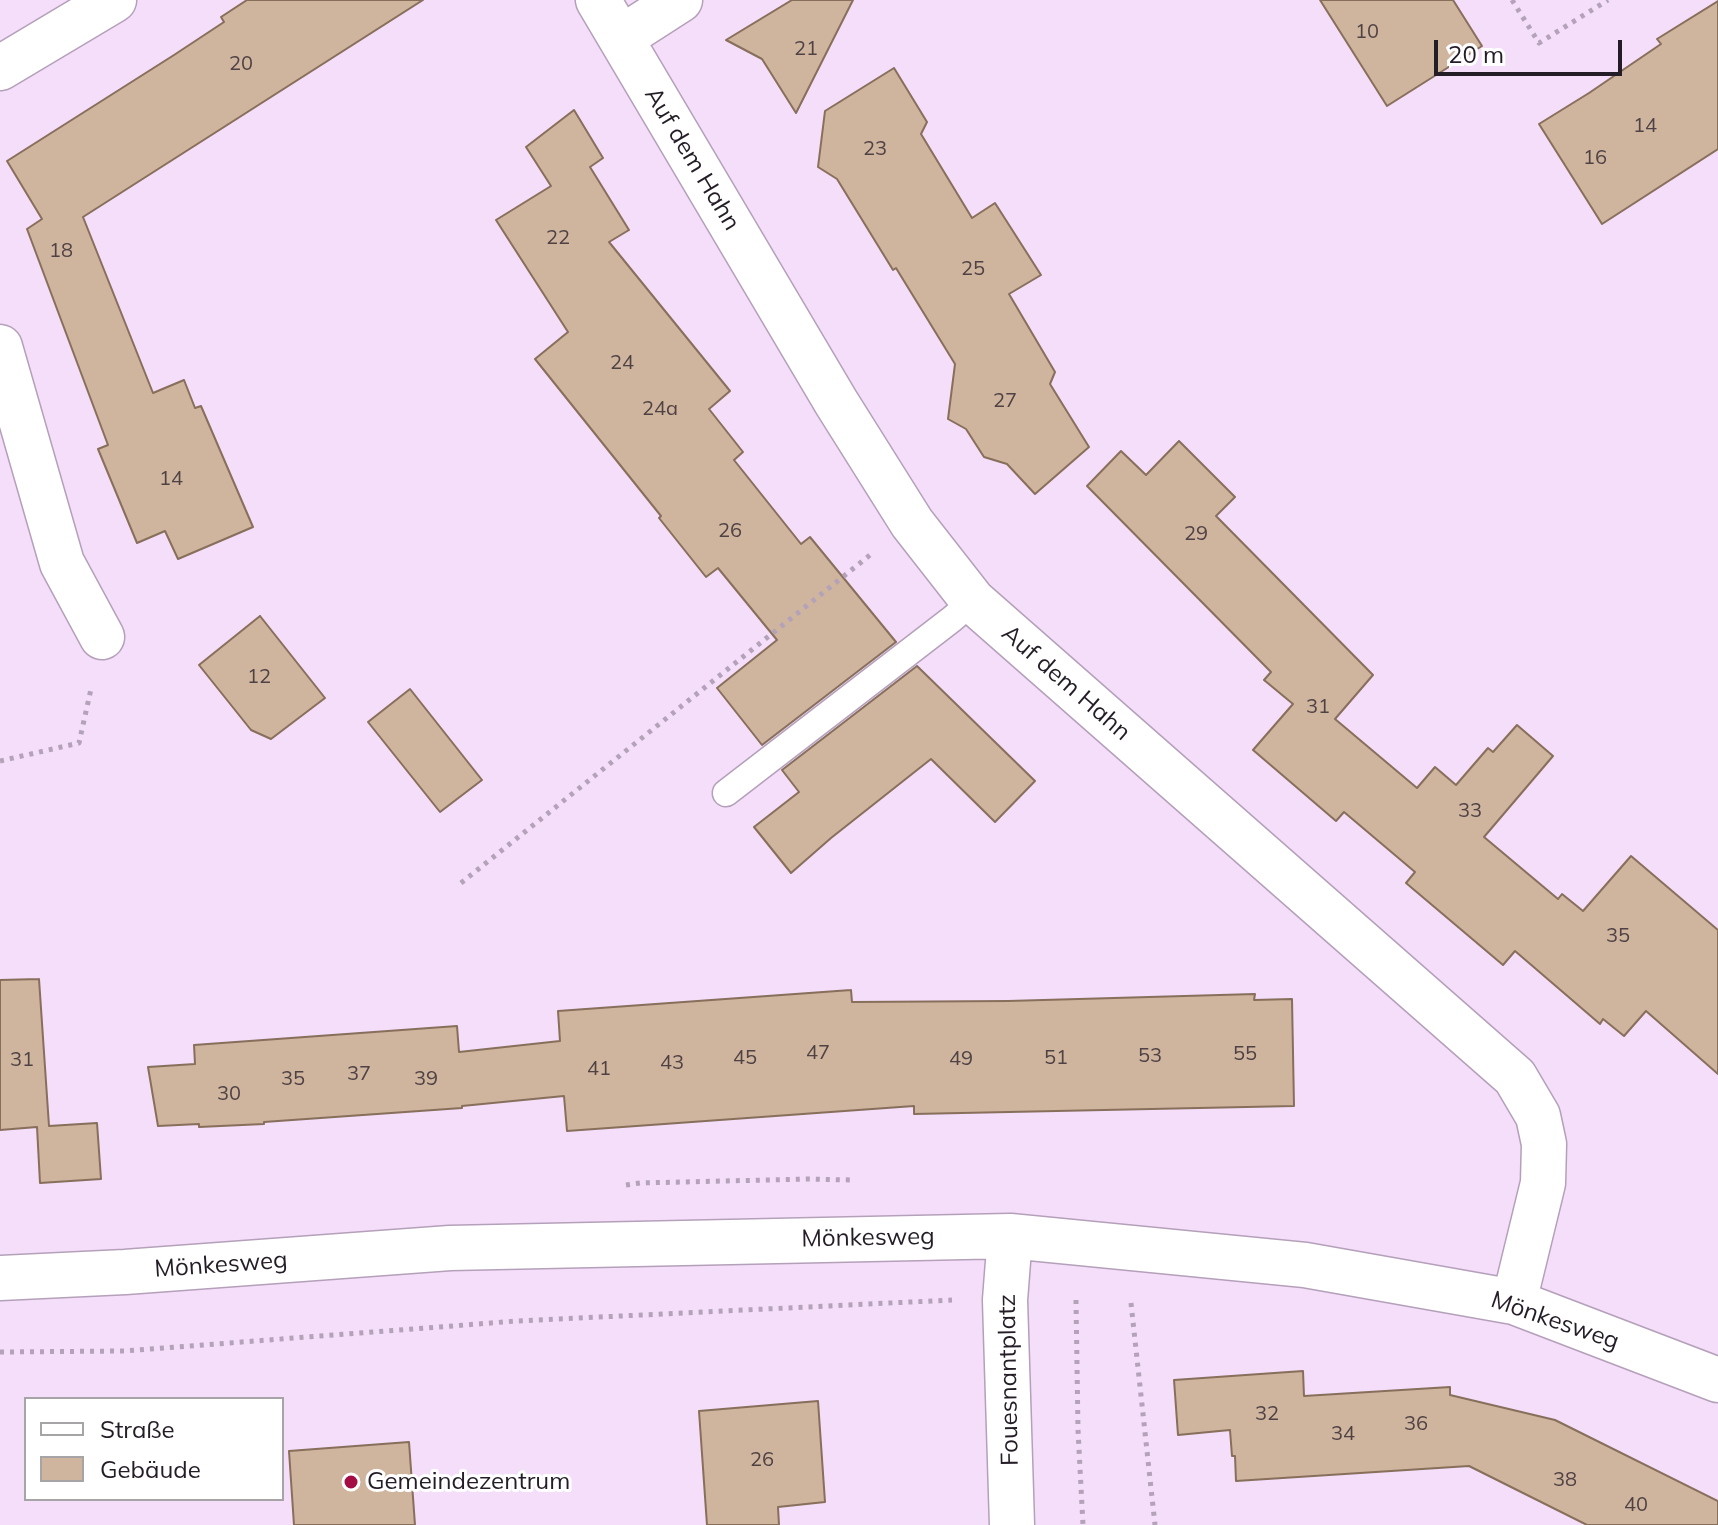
<!DOCTYPE html>
<meta charset="utf-8">
<style>
body{margin:0}
#map{position:relative;width:1718px;height:1525px;overflow:hidden;background:#f4defa;font-family:Mulish,sans-serif}
canvas{display:block}
.legend{position:absolute;left:24px;top:1397px;width:260px;height:104px;box-sizing:border-box;background:#fff;border:2px solid #a7a4a8;margin:0;padding:10px 14px;list-style:none;font-size:24px;color:#241c26}
.legend li{display:flex;align-items:center;gap:16px;height:40px}
.legend b{width:40px;border:2px solid #a7a4a8}
.scale{position:absolute;left:1434px;top:40px;width:188px;height:36px;box-sizing:border-box;border:4px solid #241c26;border-top:0;padding-left:10px;font-size:24px;line-height:28px;white-space:nowrap;color:#241c26;-webkit-text-stroke:6px #fff;paint-order:stroke}
</style>
<div id="map">
<canvas width="1718" height="1525"></canvas>
<ul class="legend">
<li><b style="height:10px;background:#fff"></b>Straße</li>
<li><b style="height:22px;background:#cfb49e"></b>Gebäude</li>
</ul>
<div class="scale">20 m</div>
</div>
<script>
const ctx = document.querySelector('canvas').getContext('2d');
ctx.lineJoin = 'round';
function paint(path, color) {
  ctx.fillStyle = color;
  ctx.fill(path, 'evenodd');
}
function shape(rows) {
  const path = new Path2D();
  for (const r of rows) {
    path.moveTo(r[0], r[1]);
    for (let i = 2; i < r.length; i += 2) path.lineTo(r[i], r[i + 1]);
  }
  return path;
}
function stroke(path, color, width, dash) {
  ctx.strokeStyle = color;
  ctx.lineWidth = width;
  ctx.lineCap = dash ? 'butt' : 'round';
  ctx.setLineDash(dash || []);
  ctx.stroke(path);
}
function label(font, color, halo, rows, align = 'center') {
  ctx.font = font + ' Mulish,sans-serif';
  ctx.lineWidth = 6;
  ctx.setLineDash([]);
  ctx.textBaseline = 'middle';
  ctx.strokeStyle = halo;
  ctx.fillStyle = color;
  for (const [text, x, y, turn = 0] of rows) {
    ctx.save();
    ctx.translate(x, y);
    ctx.rotate((+turn || 0) * Math.PI / 180);
    ctx.textAlign = isNaN(turn) ? turn : align;
    if (halo) ctx.strokeText(text, 0, 0);
    ctx.fillText(text, 0, 0);
    ctx.restore();
  }
}
const building = shape([
 [247,0,423,0,83,217,153,393,184,380,195,408,201,406,253,527,178,559,165,531,137,543,98,449,108,445,27,229,42,219,7,161,174,55,224,22,221,17,247,0],
 [792,0,853,0,796,113,762,59,726,40,792,0],
 [1320,0,1453,0,1482,46,1387,106,1320,0],
 [1718,1,1718,149,1602,224,1539,124,1589,93,1661,44,1657,39,1718,1],
 [894,68,927,122,921,134,972,218,995,203,1041,275,1009,294,1055,372,1050,384,1089,447,1035,494,1007,464,984,457,966,429,948,419,955,364,896,268,893,270,837,179,818,167,825,111,894,68],
 [574,110,603,158,590,167,629,230,609,242,730,391,709,409,743,452,734,460,801,544,810,537,896,642,762,745,717,688,777,640,718,568,706,577,659,518,661,516,535,359,568,332,496,220,551,186,526,147,574,110],
 [1179,441,1235,497,1216,516,1373,675,1335,719,1417,788,1435,767,1456,785,1488,748,1493,752,1517,725,1553,756,1484,837,1558,899,1562,894,1583,911,1631,856,1718,930,1718,1074,1646,1011,1624,1036,1603,1019,1600,1024,1515,951,1503,965,1406,883,1415,872,1344,812,1336,821,1253,750,1293,704,1264,680,1271,672,1087,486,1121,451,1146,475,1179,441],
 [260,616,325,698,271,739,251,730,199,665,260,616],
 [917,666,1035,781,995,822,931,759,831,838,791,873,754,827,799,792,782,770,917,666],
 [410,689,482,780,440,812,368,722,410,689],
 [39,979,49,1126,97,1123,101,1179,40,1183,37,1127,0,1130,0,980,39,979],
 [851,990,852,1002,1008,1001,1255,994,1254,1000,1292,999,1294,1106,914,1114,914,1106,567,1131,564,1096,462,1106,462,1108,264,1122,264,1124,199,1127,199,1124,158,1126,148,1067,195,1064,194,1045,457,1026,459,1052,560,1041,558,1011,851,990],
 [1303,1371,1304,1396,1450,1387,1450,1395,1555,1420,1718,1501,1718,1525,1587,1525,1469,1466,1236,1481,1235,1456,1232,1456,1230,1430,1178,1435,1174,1380,1303,1371],
 [818,1401,825,1502,778,1507,779,1525,707,1525,699,1411,818,1401],
 [409,1442,415,1525,294,1525,289,1451,409,1442]
]);
const path = shape([
 [1512,0,1539,43,1608,0],
 [0,761,79,743,91,689],
 [461,883,870,555],
 [626,1185,640,1183,808,1179,852,1180],
 [1076,1300,1078,1430,1083,1525],
 [1131,1303,1155,1525],
 [0,1352,124,1351,517,1321,952,1300]
]);
const service = shape([
 [726,793,952,619,973,601]
]);
const minor = shape([
 [598,0,836,402,912,523,973,601,1515,1077,1538,1116,1544,1144,1543,1183,1514,1302],
 [621,38,680,0],
 [0,68,114,0],
 [0,347,62,563,102,637],
 [1010,1236,1005,1300,1012,1525],
 [0,1278,125,1272,450,1248,1010,1236,1305,1265,1514,1302,1718,1380]
]);
const markers = [
 [351,1482,8,"#a40c44"]
];
const numberNames = [
 ["10",1367,32],
 ["21",806,49],
 ["20",241,64],
 ["14",1645,126],
 ["23",875,149],
 ["16",1595,158],
 ["22",558,238],
 ["18",61,251],
 ["25",973,269],
 ["24",622,363],
 ["27",1005,401],
 ["24a",660,409],
 ["14",171,479],
 ["26",730,531],
 ["29",1196,534],
 ["12",259,677],
 ["31",1318,707],
 ["33",1470,811],
 ["35",1618,936],
 ["47",818,1053],
 ["55",1245,1054],
 ["53",1150,1056],
 ["45",745,1058],
 ["51",1056,1058],
 ["49",961,1059],
 ["31",22,1060],
 ["43",672,1063],
 ["41",599,1069],
 ["37",359,1074],
 ["35",293,1079],
 ["39",426,1079],
 ["30",229,1094],
 ["32",1267,1414],
 ["36",1416,1424],
 ["34",1343,1434],
 ["26",762,1460],
 ["38",1565,1480],
 ["40",1636,1505]
];
const streetNames = [
 ["Auf dem Hahn",692,159,59],
 ["Auf dem Hahn",1066,683,41],
 ["Mönkesweg",868,1238,-1],
 ["Mönkesweg",221,1265,-4],
 ["Mönkesweg",1555,1321,19],
 ["Fouesnantplatz",1009,1380,-91]
];
const poiNames = [
 ["Gemeindezentrum",367,1482]
];
paint(building, '#cfb49e');
stroke(building, '#876f5b', 2);
stroke(service, '#b5a0ba', 29);
stroke(minor, '#b5a0ba', 47);
stroke(path, '#b4a2b9', 5, [4, 6]);
stroke(service, '#fff', 26);
stroke(minor, '#fff', 44);
for (const [x, y, r, color] of markers) {
  const dot = new Path2D();
  dot.arc(x, y, r, 0, 2 * Math.PI);
  ctx.fillStyle = color;
  ctx.fill(dot);
  stroke(dot, '#fff', 3);
}
label('20px', '#4f4244', null, numberNames);
label('24px', '#241c26', '#fff', streetNames);
label('24px', '#241c26', '#fff', poiNames, 'left');
</script>
